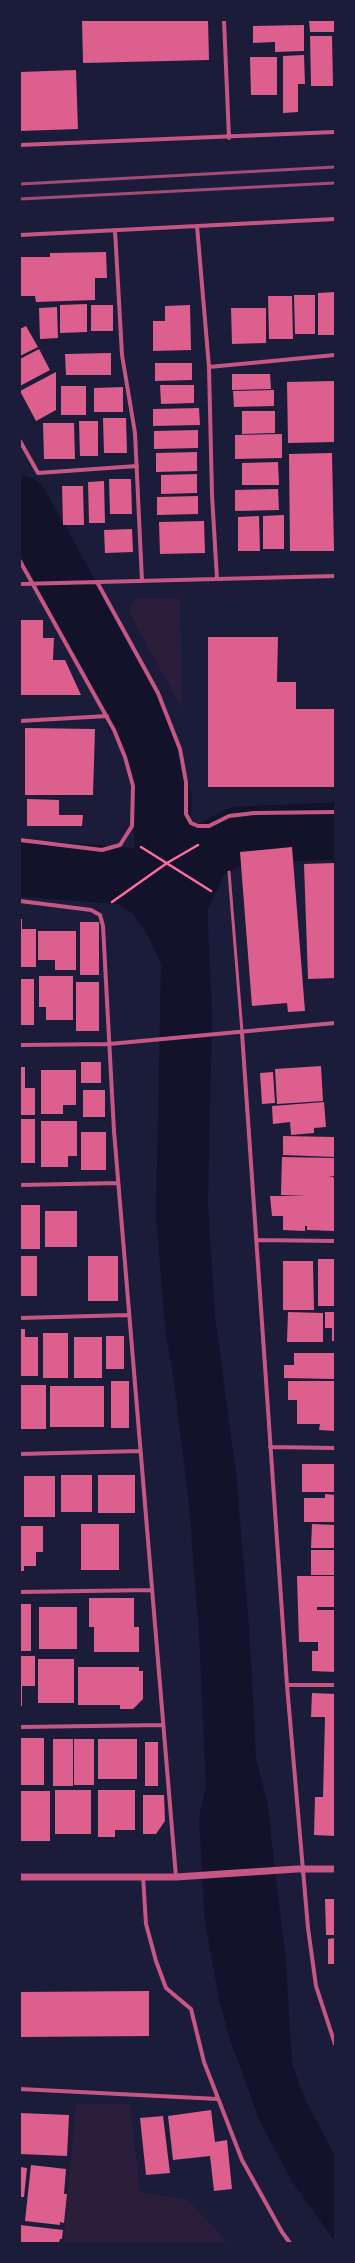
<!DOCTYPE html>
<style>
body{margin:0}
#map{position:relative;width:355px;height:2263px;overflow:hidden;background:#1b1b3a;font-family:Lato,sans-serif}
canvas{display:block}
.frame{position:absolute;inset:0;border:21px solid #1b1b3a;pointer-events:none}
</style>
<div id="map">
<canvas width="355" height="2263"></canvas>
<div class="frame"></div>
</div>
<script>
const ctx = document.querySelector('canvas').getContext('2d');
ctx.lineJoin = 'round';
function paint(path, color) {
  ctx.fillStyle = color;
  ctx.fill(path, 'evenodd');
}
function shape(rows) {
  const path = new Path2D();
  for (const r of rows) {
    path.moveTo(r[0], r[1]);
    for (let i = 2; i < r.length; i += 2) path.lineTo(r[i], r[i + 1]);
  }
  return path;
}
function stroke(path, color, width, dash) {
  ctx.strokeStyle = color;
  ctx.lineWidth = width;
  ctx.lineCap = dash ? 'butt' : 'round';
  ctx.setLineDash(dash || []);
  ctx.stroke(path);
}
const green = shape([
 [135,598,180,599,182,709,129,612],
 [76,2104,130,2104,140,2192,187,2199,228,2243,63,2243]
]);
const water = shape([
 [179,836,202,849,217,862,211,872,207,900,212,1016,208,1203,215,1317,236,1474,249,1628,256,1759,267,1801,286,1963,292,2065,306,2101,335,2156,335,2242,292,2181,260,2122,229,2036,219,1999,205,1921,199,1818,206,1785,199,1633,189,1504,173,1373,166,1335,156,1215,161,964,139,916,103,894,103,863,134,864,149,838]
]);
const river = shape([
 [20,504,96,640,149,742,163,798,163,862,171,916],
 [20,868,127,876,153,893,167,913],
 [172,919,202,854,239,835,335,831]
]);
const building = shape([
 [82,20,208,20,209,60,83,63],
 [309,20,335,20,335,32,310,32],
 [304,25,304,51,275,52,275,42,253,43,253,26],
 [310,36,332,36,333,86,311,86],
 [304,55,305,84,298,84,298,112,283,113,283,56],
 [250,57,277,57,277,95,251,95],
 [76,70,78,129,20,131,20,72],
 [106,252,107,278,95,278,95,300,36,302,35,296,20,296,20,257,50,257,50,253],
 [335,292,335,335,318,335,318,293],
 [294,295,315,295,315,334,295,334],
 [268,296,292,296,293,339,269,339],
 [87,304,87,332,60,333,60,305],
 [91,305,113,305,113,331,91,331],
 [190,305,191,350,153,351,153,321,165,321,165,306],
 [57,307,58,338,40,339,39,308],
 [231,308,266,308,266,343,232,344],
 [26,326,38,347,20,356,20,329],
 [39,349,50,370,20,386,20,359],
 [111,353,111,375,66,375,65,354],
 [155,363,192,363,192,380,155,381],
 [56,372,56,410,36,421,20,391],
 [232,374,270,374,271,389,232,390],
 [335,381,335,442,288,443,287,382],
 [160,385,194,385,194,403,161,404],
 [61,386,86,386,86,415,61,415],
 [123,387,123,412,94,412,94,388],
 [274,390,274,406,234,407,233,391],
 [199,408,200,425,153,426,153,409],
 [242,411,275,411,275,433,242,434],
 [103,418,126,418,127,453,104,453],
 [79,421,98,421,98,456,80,456],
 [43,423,74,423,75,459,44,459],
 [198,430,198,448,154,449,154,431],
 [282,434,282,458,235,459,235,435],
 [197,452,197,471,156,472,156,453],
 [332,453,334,551,290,551,289,454],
 [278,462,279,485,242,485,242,463],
 [197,474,197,493,161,494,161,475],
 [109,479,131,479,132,514,110,514],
 [104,481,105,523,89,523,88,482],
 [62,486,83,486,84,525,63,525],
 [278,489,279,510,235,511,235,490],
 [198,496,198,514,157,515,157,497],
 [284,515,284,549,263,549,263,516],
 [259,516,260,551,238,551,238,517],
 [204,521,205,553,160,554,159,522],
 [132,529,133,552,105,553,104,530],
 [20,620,43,620,43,638,54,638,53,660,65,660,81,695,20,695],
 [208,637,278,637,277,682,296,682,296,709,335,709,335,787,208,787],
 [25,728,95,729,93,795,25,795],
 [27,799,59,800,59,815,83,815,82,826,27,826],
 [292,847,305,1011,288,1012,287,1003,252,1006,240,852],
 [335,863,335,978,308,979,304,864],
 [20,919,22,919,22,929,36,929,36,967,20,967],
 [80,922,99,922,99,975,80,975],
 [38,931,76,931,76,970,55,970,55,960,38,960],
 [39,976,73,976,73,1020,46,1020,46,1007,39,1007],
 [20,979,34,979,34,1025,20,1025],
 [76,982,99,982,99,1031,76,1031],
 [81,1062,101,1062,101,1083,81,1083],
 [321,1066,323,1101,277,1104,275,1069],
 [20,1067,25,1067,25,1088,35,1088,35,1115,20,1115],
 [41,1070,76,1070,76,1105,63,1105,63,1114,41,1114],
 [273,1072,275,1103,262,1104,260,1073],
 [83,1090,105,1090,105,1117,83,1117],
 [324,1102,326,1127,314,1128,314,1133,291,1135,290,1122,273,1124,272,1106],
 [20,1119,35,1119,35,1163,20,1163],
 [41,1121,77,1121,77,1156,68,1156,68,1167,41,1167],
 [81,1132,106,1132,106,1170,81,1170],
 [283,1136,335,1137,335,1157,283,1155],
 [282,1157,335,1158,335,1176,328,1177,333,1177,335,1180,335,1231,307,1230,307,1226,305,1226,305,1231,283,1230,283,1216,272,1216,270,1196,306,1196,281,1195],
 [20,1205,40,1205,40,1249,20,1249],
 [45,1211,77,1211,77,1247,45,1247],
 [20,1256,37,1256,37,1296,20,1296],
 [88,1256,118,1256,118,1301,88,1301],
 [318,1259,335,1259,335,1306,318,1306],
 [283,1261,313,1261,314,1310,283,1310],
 [288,1312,323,1313,323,1342,287,1342],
 [325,1312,335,1312,335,1341,332,1341,332,1328,325,1328],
 [20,1329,25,1329,25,1337,38,1337,38,1376,20,1376],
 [43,1333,68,1333,68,1378,43,1378],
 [106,1336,124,1336,124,1369,106,1369],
 [74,1337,102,1337,102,1378,74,1378],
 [294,1353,335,1353,335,1379,284,1378,284,1365,294,1365],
 [111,1381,129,1381,129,1428,111,1428],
 [288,1381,335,1381,335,1431,319,1430,320,1424,297,1424,297,1400,288,1400],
 [20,1385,46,1385,46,1429,20,1429],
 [50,1386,104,1386,104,1427,50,1427],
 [302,1464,335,1464,335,1492,302,1492],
 [61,1475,92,1475,92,1512,61,1512],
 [98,1475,135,1475,135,1513,98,1513],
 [24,1476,55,1476,55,1517,24,1517],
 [325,1494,335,1495,335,1522,304,1522,304,1498,325,1498],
 [81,1524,119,1524,119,1570,81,1570],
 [312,1524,335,1525,335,1548,311,1548],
 [20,1526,43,1526,43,1552,36,1552,36,1566,24,1566,24,1571,20,1571],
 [311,1550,335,1550,335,1575,311,1575],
 [297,1576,335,1576,335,1607,317,1607,317,1610,335,1610,335,1672,312,1671,312,1651,318,1651,318,1642,299,1642],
 [89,1598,134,1598,134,1627,139,1627,139,1652,94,1652,94,1627,89,1627],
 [20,1604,31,1604,31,1651,20,1651],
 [39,1607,77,1607,77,1649,39,1649],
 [20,1656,35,1656,35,1686,22,1686,22,1706,20,1706],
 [38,1659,74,1659,74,1703,38,1703],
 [78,1667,139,1667,139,1671,143,1671,143,1699,133,1709,120,1709,120,1705,78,1705],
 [312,1693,335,1694,335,1836,314,1835,315,1797,323,1797,325,1717,311,1717],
 [20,1738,44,1738,44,1785,20,1785],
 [53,1739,73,1739,73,1786,53,1786],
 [74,1739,94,1739,94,1785,74,1785],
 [98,1739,137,1739,137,1779,98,1779],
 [145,1742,158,1742,158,1786,145,1786],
 [55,1790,91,1790,91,1834,55,1834],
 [98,1790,135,1790,135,1830,115,1830,115,1837,98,1837],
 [20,1791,50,1791,50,1841,20,1841],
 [143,1795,164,1795,165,1821,156,1834,143,1834],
 [325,1899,335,1899,335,1935,326,1935],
 [335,1938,335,1964,328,1964,328,1939],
 [149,1991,149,2036,20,2037,20,1992],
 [211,2110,215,2142,227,2140,232,2189,214,2191,210,2156,173,2160,168,2116],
 [20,2113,69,2115,67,2156,20,2154],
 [163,2116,170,2173,146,2175,140,2118],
 [31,2165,66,2169,64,2194,67,2194,64,2223,60,2222,60,2225,25,2221],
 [20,2167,27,2168,24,2197,20,2197],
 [20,2225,63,2230,62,2239,60,2239,59,2243,20,2243]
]);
const path = shape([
 [141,847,211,891],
 [112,902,167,863,198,845]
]);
const service = shape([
 [229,872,242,1032]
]);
const minor = shape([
 [224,20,229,138],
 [20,145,335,132],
 [197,226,209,367,212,495,217,579],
 [115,230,122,355,135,433,142,581],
 [20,235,335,219],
 [209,367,335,355],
 [20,441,38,473,137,466],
 [20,561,114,730,125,757,133,786,132,826,120,845,102,850,20,840],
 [97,582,158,693,180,749,186,782,186,814,191,823,198,826,209,826,229,816,254,813,335,812],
 [20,584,335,576],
 [20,721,107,716],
 [20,901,91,910,100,915,103,926,114,1131,176,1877],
 [242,1033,287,1685,308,1928,316,1986,335,2044],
 [20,1045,109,1044,335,1023],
 [20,1185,118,1183],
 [256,1240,335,1241],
 [20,1318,128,1315],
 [270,1447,335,1448],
 [20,1454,139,1451],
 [20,1592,152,1590],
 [287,1685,335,1685],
 [20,1727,162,1725],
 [143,1876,146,1924,156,1961,166,1988,191,2009,204,2062,242,2160,282,2232,290,2243],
 [20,2089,218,2099]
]);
const tertiary = shape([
 [20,1877,176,1877,297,1869,335,1869]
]);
const rail = shape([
 [20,184,335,167],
 [20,199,335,183]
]);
paint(green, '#2a1e3b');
paint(water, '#12122b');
stroke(river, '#12122b', 57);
paint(building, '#dd5f8e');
stroke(path, '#ff6b9d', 2.5);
stroke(service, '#c65784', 3);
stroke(minor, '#c65784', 4);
stroke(tertiary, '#c65784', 7);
stroke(rail, '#a44b75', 3);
</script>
